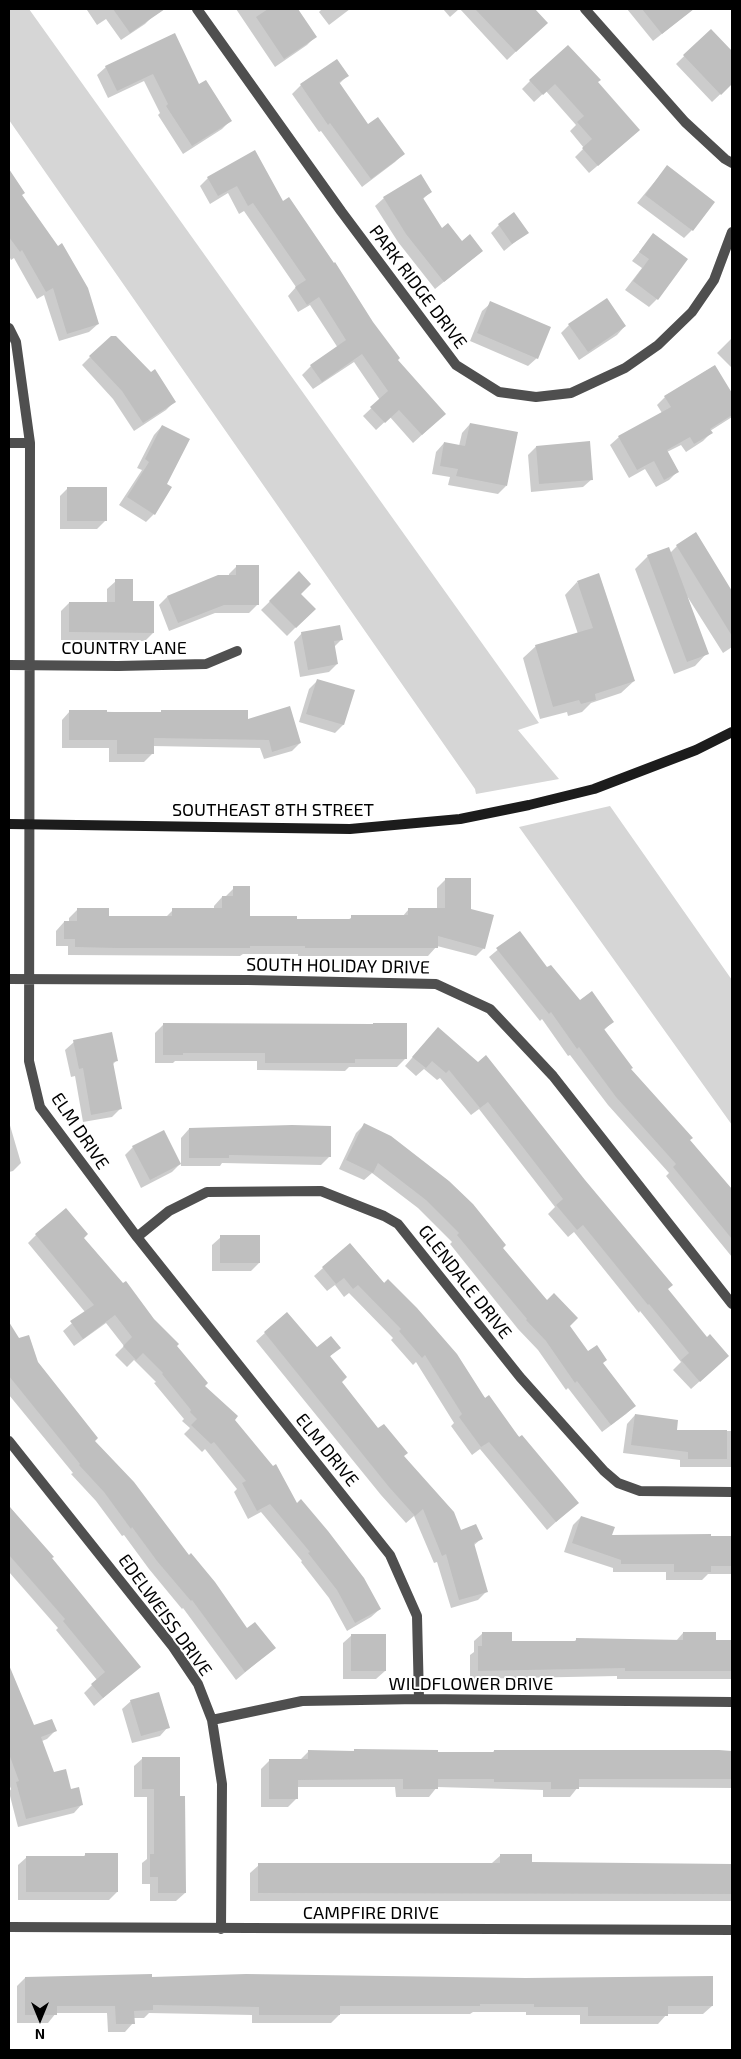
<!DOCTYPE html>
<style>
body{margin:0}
#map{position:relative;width:741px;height:2059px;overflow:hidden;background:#fff;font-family:"Exo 2",sans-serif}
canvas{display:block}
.frame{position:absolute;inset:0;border:10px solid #000;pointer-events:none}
.north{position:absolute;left:15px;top:1994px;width:50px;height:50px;-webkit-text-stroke:4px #fff;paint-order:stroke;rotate:180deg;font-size:14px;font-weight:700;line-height:20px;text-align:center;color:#000}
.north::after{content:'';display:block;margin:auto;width:18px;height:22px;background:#000;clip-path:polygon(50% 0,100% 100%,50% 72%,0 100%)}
</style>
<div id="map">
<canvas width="741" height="2059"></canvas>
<div class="frame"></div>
<div class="north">N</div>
</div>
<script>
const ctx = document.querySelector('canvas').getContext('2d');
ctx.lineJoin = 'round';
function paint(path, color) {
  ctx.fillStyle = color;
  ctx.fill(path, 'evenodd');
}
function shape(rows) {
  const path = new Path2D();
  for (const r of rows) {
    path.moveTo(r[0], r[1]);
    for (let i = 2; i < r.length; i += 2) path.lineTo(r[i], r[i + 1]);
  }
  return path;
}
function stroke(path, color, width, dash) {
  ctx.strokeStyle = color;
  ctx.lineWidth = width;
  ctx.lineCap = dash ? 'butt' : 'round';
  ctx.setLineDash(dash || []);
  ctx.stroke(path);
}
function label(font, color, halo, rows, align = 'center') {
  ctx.font = font + ' "Exo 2",sans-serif';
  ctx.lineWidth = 4;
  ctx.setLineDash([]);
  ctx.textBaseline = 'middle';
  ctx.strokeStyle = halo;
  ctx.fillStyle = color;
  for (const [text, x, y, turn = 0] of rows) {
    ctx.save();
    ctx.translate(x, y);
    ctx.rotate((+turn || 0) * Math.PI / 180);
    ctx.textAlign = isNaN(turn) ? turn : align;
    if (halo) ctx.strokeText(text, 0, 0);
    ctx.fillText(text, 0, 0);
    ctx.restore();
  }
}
const green = shape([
 [9,9,29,9,539,723,518,730,559,779,476,794,475,789,9,120],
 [610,806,732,980,732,1125,519,827]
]);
const shadow = shape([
 [88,9,148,9,153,16,145,24,121,40,106,19,97,25,87,10],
 [236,9,296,9,315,37,307,45,275,67],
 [322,9,350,9,329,25,319,12],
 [443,9,459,9,450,17],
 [460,9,533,9,546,23,507,60],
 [627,9,693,9,653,41],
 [711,30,732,53,732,83,712,102,676,64],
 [174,34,199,86,230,121,222,129,183,154,158,115,160,113,144,81,108,98,97,75,106,67],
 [337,60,347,76,339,84,368,126,403,154,395,162,362,187,321,131,319,132,292,94,301,85],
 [530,81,597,82,630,138,589,173,575,157,584,148,570,131,576,125,546,91,534,102,522,89],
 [254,152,283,203,396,360,436,422,413,443,390,417,376,430,363,416,380,400,354,362,313,389,302,375,311,366,338,348,310,305,298,312,288,296,296,287,244,211,239,214,228,193,210,204,200,186,208,178],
 [667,167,692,230,684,238,637,203],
 [9,171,23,192,20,195,98,324,89,332,59,341,44,295,37,299,14,258,11,260,9,256],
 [430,192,422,200,441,230,462,242,482,251,435,289,398,242,375,206,384,198],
 [499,225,527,232,504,251,491,233],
 [653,235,657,299,649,307,625,290,642,268,632,261],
 [491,303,537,358,528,366,470,341,482,311],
 [569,325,625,326,617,335,579,360,561,333],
 [732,338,732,368,717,353],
 [90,357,174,402,166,410,134,431,113,399,82,365],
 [714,366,732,396,732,417,710,431,711,433,703,441,686,452,681,445,667,452,678,471,669,480,656,487,645,469,629,478,610,445,619,437,662,413,657,405,665,397],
 [470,424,506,486,498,494,448,485,450,477,432,474,436,452,444,443,459,446,462,433],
 [162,426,166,484,154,514,146,522,119,505,142,470,137,468,154,435],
 [536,447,592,479,583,487,531,492,528,455],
 [68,488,106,520,97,529,60,529,60,496],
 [696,534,732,593,732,647,723,653,687,596,707,653,695,666,674,674,635,569,648,556,670,553,677,546],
 [237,566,258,604,249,613,215,613,169,631,159,605,167,597,229,577,229,574],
 [299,573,299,594,314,609,287,636,261,610],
 [116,581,153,633,145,641,61,640,61,611,69,603,107,603,107,589],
 [577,582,634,681,621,693,591,703,582,712,568,716,567,712,540,719,523,658,536,646,578,634,565,595],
 [302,633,342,639,334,647,337,664,329,672,300,677,294,642],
 [318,680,353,691,343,725,335,733,299,722,309,689],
 [70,711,160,713,162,711,247,721,300,743,292,751,264,759,260,748,152,746,152,754,144,762,109,762,109,748,62,748,62,720],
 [445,880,484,948,476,956,437,946,428,956,298,956,298,954,243,954,240,956,68,955,68,946,56,946,56,931,64,922,69,922,69,918,78,909,108,918,165,918,173,910,214,910,214,906,222,897,225,897,234,888,249,917,296,920,348,920,352,917,402,917,409,909,437,909,437,888],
 [519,932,547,969,579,1002,612,1022,603,1031,630,1069,732,1191,732,1257,666,1176,669,1173,608,1105,570,1055,568,1056,542,1019,540,1021,489,957],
 [163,1025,405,1059,397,1067,349,1067,345,1071,257,1070,257,1061,175,1061,173,1063,155,1063,155,1033],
 [430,1037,667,1289,719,1364,691,1389,673,1370,681,1362,640,1311,639,1313,574,1232,568,1237,548,1214,555,1207,479,1109,471,1115,440,1078,437,1080,424,1069,416,1076,405,1066],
 [74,1042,117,1060,112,1065,120,1109,112,1117,83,1122,75,1076,71,1077,65,1050],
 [9,1122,21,1163,13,1171,9,1172],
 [364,1125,501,1248,568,1326,587,1353,602,1364,634,1406,626,1414,602,1432,568,1388,566,1390,538,1350,518,1329,450,1244,452,1242,418,1208,372,1173,364,1180,339,1169,356,1133],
 [189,1129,329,1157,321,1165,222,1163,220,1166,181,1166,181,1138],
 [133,1147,180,1164,172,1172,141,1188,125,1155],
 [36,1235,82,1238,176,1346,203,1386,233,1420,296,1505,380,1609,371,1617,347,1631,329,1598,301,1562,302,1561,261,1512,248,1519,234,1492,237,1489,205,1449,202,1452,184,1434,190,1428,182,1421,184,1419,154,1383,156,1382,134,1360,127,1367,115,1355,124,1346,106,1323,74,1346,63,1331,85,1312,28,1243],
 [221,1237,259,1263,251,1271,212,1271,212,1245],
 [350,1244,577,1503,547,1530,480,1449,472,1455,451,1426,454,1423,416,1362,413,1365,391,1340,393,1338,349,1293,344,1297,335,1285,327,1291,314,1276],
 [286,1314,317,1349,339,1348,329,1357,340,1382,378,1430,402,1456,460,1532,481,1539,473,1546,486,1592,478,1600,451,1608,437,1562,434,1563,414,1516,406,1523,381,1495,256,1341],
 [9,1325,94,1441,247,1630,274,1648,236,1680,183,1608,182,1609,149,1569,124,1535,122,1536,96,1501,71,1474,73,1473,9,1395],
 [635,1415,676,1431,732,1431,732,1467,680,1467,680,1460,623,1453,627,1424],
 [9,1506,139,1667,94,1706,84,1693,97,1680,56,1630,58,1628,9,1572],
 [581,1517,611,1536,732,1537,732,1574,708,1574,702,1580,666,1580,666,1572,613,1572,613,1568,564,1552,573,1525],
 [483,1633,511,1642,573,1642,576,1640,676,1641,683,1633,715,1641,732,1642,732,1679,617,1679,617,1676,470,1679,470,1655,474,1652,474,1641],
 [352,1635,385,1671,376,1679,343,1679,343,1643],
 [9,1675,33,1726,55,1731,47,1739,42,1741,53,1774,82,1804,74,1813,18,1827,9,1792,11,1789,9,1784],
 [131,1701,168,1727,160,1736,132,1743,122,1709],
 [390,1750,390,1752,492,1753,494,1751,732,1752,732,1788,578,1787,570,1797,543,1797,543,1790,437,1787,429,1797,396,1797,395,1787,296,1787,296,1799,288,1807,261,1807,261,1769,269,1761,299,1761,308,1752],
 [143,1758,178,1798,185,1893,176,1901,150,1901,150,1884,142,1884,142,1863,147,1859,147,1797,134,1797,134,1766],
 [86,1854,117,1892,109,1900,18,1900,18,1865,27,1857,83,1857],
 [501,1855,530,1864,732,1865,732,1901,250,1901,250,1873,259,1865,492,1863],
 [25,1978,151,1978,712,2006,703,2014,667,2014,658,2024,580,2024,580,2015,526,2015,526,2012,473,2012,470,2014,340,2014,331,2023,252,2023,252,2015,149,2013,144,2018,133,2018,133,2023,125,2032,108,2032,107,2013,56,2013,48,2023,17,2023,17,1986]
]);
const building = shape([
 [113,9,165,9,130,33],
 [268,9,298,9,317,37,284,59,256,17],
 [475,9,535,9,548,23,516,52],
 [642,9,694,9,662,34],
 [711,29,732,51,732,84,721,95,683,55],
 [175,33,199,84,206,80,232,121,192,146,166,106,168,104,153,74,117,91,105,66],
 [568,45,601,80,598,82,640,130,598,166,582,148,592,139,577,122,584,116,555,84,543,95,529,80],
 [337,59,349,76,339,82,368,124,378,117,405,154,371,179,330,123,328,125,300,84],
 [255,150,283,201,289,197,334,263,335,262,373,322,400,358,398,360,446,414,422,435,399,410,385,423,370,407,388,391,362,354,322,382,310,365,346,340,319,297,307,305,295,287,306,280,253,203,248,206,237,186,218,196,207,177],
 [667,165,715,202,693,231,645,195],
 [9,169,25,193,22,195,58,246,62,243,88,288,99,324,67,334,53,288,46,292,22,250,20,252,9,237],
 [421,174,432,192,423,198,442,228,448,223,462,241,470,234,483,251,444,282,406,234,383,197],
 [514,212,529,233,512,244,498,224],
 [653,233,688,259,658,300,633,281,649,259,639,252],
 [607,298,626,326,588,352,568,324],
 [490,301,551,327,538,359,477,333],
 [111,336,116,336,151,372,155,369,176,402,143,423,122,391,89,356],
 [715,365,732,393,732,415,710,429,713,433,694,444,690,437,667,450,679,472,664,480,654,461,637,470,618,436,671,407,664,396],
 [470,423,518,432,507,486,456,476,458,469,440,466,444,442,465,446],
 [162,425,190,439,167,484,172,487,155,515,127,497,149,462,145,459],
 [590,441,593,480,539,484,536,446],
 [67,487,107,487,107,521,67,521],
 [696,532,732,591,732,636,676,545],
 [669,547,709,654,687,662,647,555],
 [236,565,259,565,259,605,224,605,178,623,167,596,218,575,236,575],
 [299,571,311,584,301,594,316,609,296,628,269,601],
 [599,573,635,681,595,694,596,700,581,704,579,700,553,707,535,645,593,628,577,581],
 [115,579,133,579,133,601,154,601,154,633,69,632,69,602,115,602],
 [340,625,343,640,334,641,338,664,308,670,301,632],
 [317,679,355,690,344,725,306,714],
 [290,706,301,743,272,752,269,740,154,738,154,754,117,754,117,740,69,740,69,710,107,710,107,712,161,712,161,710,248,710,248,719],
 [445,878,471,878,471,909,494,915,485,949,438,936,438,948,305,948,305,946,250,946,250,948,116,948,75,947,75,939,64,939,64,921,77,921,77,908,109,908,109,916,172,916,172,908,222,908,222,896,233,896,233,886,250,886,250,916,297,916,297,919,351,919,351,915,408,915,408,908,445,908],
 [520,931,547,967,551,965,580,1000,592,991,614,1022,604,1029,633,1068,631,1069,693,1138,690,1140,732,1189,732,1239,673,1167,676,1164,616,1097,579,1047,577,1049,551,1012,549,1014,496,948],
 [163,1023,373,1024,373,1023,407,1023,407,1059,355,1059,355,1063,265,1063,265,1053,183,1053,183,1055,163,1055],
 [438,1027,478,1062,486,1055,585,1180,673,1285,668,1289,707,1337,710,1334,729,1356,700,1382,681,1360,689,1353,649,1304,648,1305,583,1225,577,1230,556,1205,563,1199,488,1102,480,1108,449,1070,446,1073,432,1061,426,1068,412,1057],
 [112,1032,118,1061,113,1062,122,1109,91,1115,83,1068,79,1069,73,1040],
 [364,1123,391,1136,449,1181,473,1204,506,1245,503,1248,547,1300,554,1293,578,1318,570,1326,588,1351,597,1345,607,1360,603,1363,636,1406,611,1425,577,1381,575,1383,546,1341,526,1320,527,1319,457,1235,459,1233,426,1200,378,1163,373,1173,346,1160],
 [292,1125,331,1126,331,1157,229,1155,229,1158,189,1158,189,1128],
 [164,1130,181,1164,150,1180,132,1146],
 [66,1208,88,1234,84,1238,123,1283,126,1281,154,1319,179,1344,177,1346,208,1383,205,1386,238,1416,235,1420,273,1466,276,1464,297,1503,301,1499,328,1531,364,1578,381,1609,355,1623,337,1590,308,1553,310,1552,270,1504,257,1511,242,1483,246,1481,214,1442,211,1444,191,1425,197,1419,190,1412,191,1410,162,1374,163,1373,143,1353,136,1360,123,1346,132,1337,115,1315,83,1339,70,1321,94,1305,35,1234],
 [220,1235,260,1235,260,1263,220,1263],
 [350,1243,384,1283,388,1279,417,1308,457,1354,485,1398,489,1395,519,1437,522,1435,579,1503,556,1522,489,1442,481,1447,459,1417,462,1414,425,1355,422,1358,399,1331,401,1329,358,1285,353,1289,344,1278,336,1284,322,1267],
 [287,1312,317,1347,331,1336,341,1348,330,1356,347,1377,342,1382,378,1428,384,1424,408,1453,404,1456,454,1512,461,1530,476,1524,483,1539,474,1543,488,1592,459,1600,446,1554,442,1556,423,1509,415,1516,389,1487,264,1332],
 [9,1322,19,1338,29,1335,38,1362,98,1438,95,1441,134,1482,189,1555,191,1553,215,1582,247,1628,255,1622,276,1648,245,1672,192,1600,191,1601,157,1561,132,1527,131,1529,104,1492,79,1465,80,1464,9,1376],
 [635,1414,678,1420,677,1430,727,1430,727,1459,688,1459,688,1452,631,1445],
 [9,1506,54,1557,52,1558,141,1667,103,1698,91,1684,105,1672,63,1621,65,1619,9,1555],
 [581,1516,615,1527,612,1535,711,1534,711,1536,732,1536,732,1566,711,1566,711,1572,674,1572,674,1564,621,1564,621,1560,572,1543],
 [482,1632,512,1632,512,1641,576,1641,576,1638,683,1640,683,1632,716,1632,716,1640,732,1640,732,1671,625,1671,625,1668,478,1671,478,1646,482,1646],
 [351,1634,386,1634,386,1671,351,1671],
 [9,1665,34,1725,52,1719,57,1731,41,1737,54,1772,66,1769,71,1789,79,1787,83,1805,26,1819,16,1782,19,1781,9,1754],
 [159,1692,170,1728,141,1736,130,1700],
 [354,1749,438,1750,438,1752,494,1752,494,1750,719,1750,732,1751,732,1779,579,1779,579,1789,551,1789,551,1782,494,1782,494,1779,438,1779,438,1789,403,1789,403,1779,298,1780,298,1799,269,1799,269,1759,308,1759,308,1750,354,1751],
 [142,1757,180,1757,180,1796,185,1796,186,1893,158,1893,158,1877,150,1877,150,1854,154,1854,154,1789,142,1789],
 [85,1853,118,1853,118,1892,26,1892,26,1856,85,1856],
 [500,1854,532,1854,532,1862,732,1864,732,1894,258,1893,258,1863,500,1863],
 [152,1974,152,1977,246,1974,526,1978,713,1976,713,2006,668,2006,668,2016,588,2016,588,2007,534,2007,534,2004,480,2004,480,2006,340,2006,340,2015,259,2015,259,2007,153,2005,153,2010,134,2011,135,2024,116,2024,115,2006,57,2006,57,2015,25,2015,25,1977]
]);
const street = shape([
 [197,9,341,211,456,365,499,392,536,397,571,393,625,368,658,345,692,312,714,280,732,232],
 [585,9,685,122,725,159,732,163],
 [9,328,16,342,30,443,29,1061,40,1107,137,1237,390,1555,417,1616,419,1699],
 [9,443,30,443],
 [9,665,118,666,206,664,237,651],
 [9,979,248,980,436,984,490,1009,553,1076,732,1304],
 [137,1237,169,1211,207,1192,321,1191,384,1216,398,1224,520,1377,604,1471,618,1483,640,1491,732,1492],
 [9,1441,173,1647,198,1684,212,1720,222,1784,221,1929],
 [212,1720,302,1701,419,1699,732,1702],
 [9,1927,732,1930]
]);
const secondary = shape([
 [9,824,350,829,460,819,529,805,594,789,696,750,732,732]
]);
const streetNames = [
 ["PARK RIDGE DRIVE",418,287,53],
 ["COUNTRY LANE",124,648],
 ["SOUTHEAST 8TH STREET",273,810],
 ["SOUTH HOLIDAY DRIVE",338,966,1],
 ["ELM DRIVE",80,1131,56],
 ["GLENDALE DRIVE",465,1282,52],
 ["ELM DRIVE",327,1450,51],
 ["EDELWEISS DRIVE",165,1615,54],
 ["WILDFLOWER DRIVE",471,1684],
 ["CAMPFIRE DRIVE",371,1913]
];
paint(green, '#d6d6d6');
paint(shadow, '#0003');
paint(building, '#bfbfbf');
stroke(street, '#4f4f4f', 10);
stroke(secondary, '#1c1c1c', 10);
label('18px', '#000', '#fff', streetNames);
</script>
